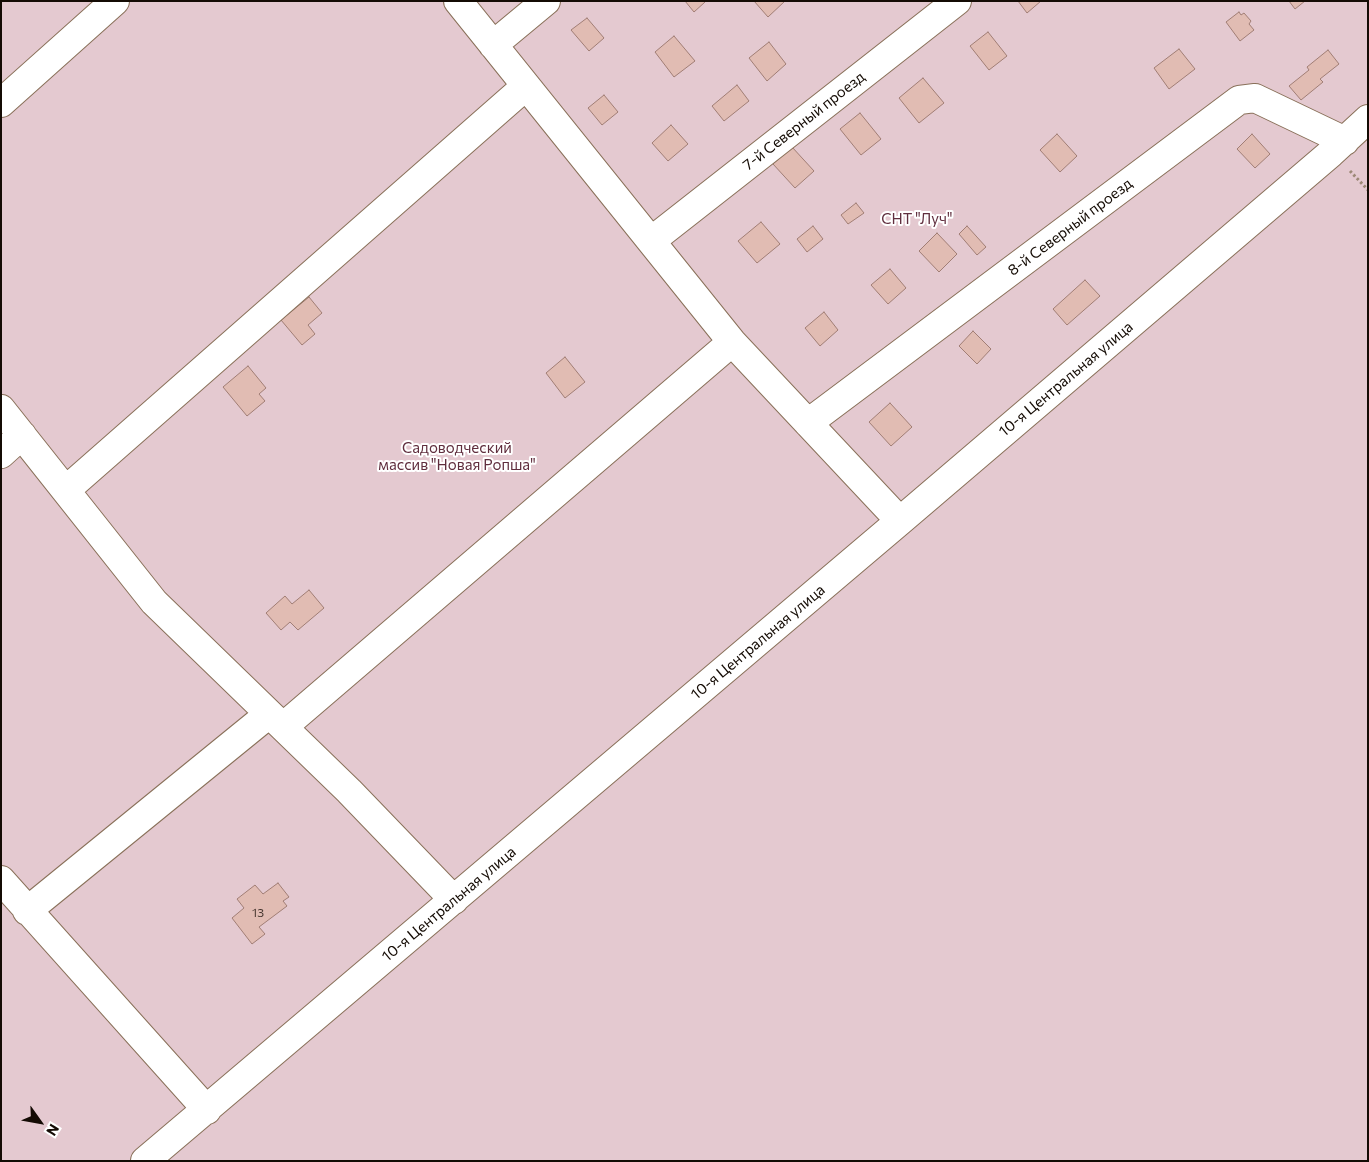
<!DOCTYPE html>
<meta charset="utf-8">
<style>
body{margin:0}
#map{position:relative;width:1369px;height:1162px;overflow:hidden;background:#fce0c6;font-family:Commissioner,sans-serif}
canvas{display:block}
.frame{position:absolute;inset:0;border:2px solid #140b04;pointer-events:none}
.north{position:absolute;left:15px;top:1097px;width:50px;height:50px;-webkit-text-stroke:4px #fff;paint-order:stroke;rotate:122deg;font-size:14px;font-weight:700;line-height:20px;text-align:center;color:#140b04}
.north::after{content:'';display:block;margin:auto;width:18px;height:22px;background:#140b04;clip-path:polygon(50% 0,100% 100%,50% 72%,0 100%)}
</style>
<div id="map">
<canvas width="1369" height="1162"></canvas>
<div class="frame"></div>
<div class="north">N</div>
</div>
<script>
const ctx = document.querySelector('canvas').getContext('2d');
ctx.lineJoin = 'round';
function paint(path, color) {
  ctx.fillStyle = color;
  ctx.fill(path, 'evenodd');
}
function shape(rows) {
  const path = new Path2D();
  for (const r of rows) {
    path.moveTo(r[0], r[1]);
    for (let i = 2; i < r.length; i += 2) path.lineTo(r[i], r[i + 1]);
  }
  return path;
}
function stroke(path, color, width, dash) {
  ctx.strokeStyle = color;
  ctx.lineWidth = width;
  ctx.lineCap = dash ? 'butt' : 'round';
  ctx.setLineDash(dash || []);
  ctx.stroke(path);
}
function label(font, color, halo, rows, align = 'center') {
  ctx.font = font + ' Commissioner,sans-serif';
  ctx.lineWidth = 4;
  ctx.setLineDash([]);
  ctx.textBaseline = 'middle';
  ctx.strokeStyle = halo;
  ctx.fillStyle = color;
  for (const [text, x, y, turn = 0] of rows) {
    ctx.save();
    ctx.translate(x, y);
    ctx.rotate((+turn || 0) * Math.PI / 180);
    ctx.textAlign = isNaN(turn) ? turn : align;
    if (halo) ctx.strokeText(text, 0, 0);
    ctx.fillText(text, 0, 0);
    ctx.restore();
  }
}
const green = shape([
 [1,1,1368,1,1368,1161,1,1161]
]);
const building = shape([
 [685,1,704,1,705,2,694,12,685,1],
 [754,1,785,1,768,17,754,1],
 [1018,1,1041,1,1027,13,1018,1],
 [1289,1,1305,1,1295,9,1289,1],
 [1239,12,1241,15,1244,13,1251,21,1249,24,1254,30,1240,41,1226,22,1239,12],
 [587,18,604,38,589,51,571,30,587,18],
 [988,32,1007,56,989,70,970,46,988,32],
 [674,36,695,61,674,77,655,52,674,36],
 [769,42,786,64,767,81,749,58,769,42],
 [1179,49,1195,69,1169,89,1154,68,1179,49],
 [1328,50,1339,64,1320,79,1323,82,1301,100,1289,86,1309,70,1307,67,1328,50],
 [923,78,944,103,919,123,899,98,923,78],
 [737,85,749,101,724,121,712,106,737,85],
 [604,95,618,112,602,125,588,108,604,95],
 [860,113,881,139,861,155,840,129,860,113],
 [671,125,688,144,668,161,652,143,671,125],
 [1057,134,1077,156,1060,172,1040,150,1057,134],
 [1252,134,1270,154,1255,168,1237,149,1252,134],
 [792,147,814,171,795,188,773,164,792,147],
 [856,203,864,213,848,224,841,215,856,203],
 [761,222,780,244,757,263,738,241,761,222],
 [813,226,823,239,807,252,797,239,813,226],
 [967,226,986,247,977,255,959,234,967,226],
 [937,233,957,254,939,272,919,251,937,233],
 [890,269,906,288,888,304,871,285,890,269],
 [1085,280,1100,296,1067,325,1053,309,1085,280],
 [309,297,322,313,308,325,315,334,302,345,281,320,309,297],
 [824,312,838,330,820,346,805,328,824,312],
 [973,331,991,349,977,364,959,346,973,331],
 [565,357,585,382,565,398,546,373,565,357],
 [248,366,266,388,259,394,265,401,247,416,223,387,248,366],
 [890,403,912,427,891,446,869,422,890,403],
 [309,590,324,608,298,630,290,622,281,630,266,613,285,596,292,604,309,590],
 [278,883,289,897,283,901,287,906,259,927,265,934,252,944,232,918,244,908,237,899,255,885,263,894,278,883]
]);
const path = shape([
 [1350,171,1368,190]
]);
const minor = shape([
 [458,1,732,342,900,521],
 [493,45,546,1],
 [1,103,115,1],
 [651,241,957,1],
 [1,409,154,602,349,791,454,900],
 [808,423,1239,100,1255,98,1345,141],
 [1,454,22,435],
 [66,490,526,86],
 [283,727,732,342],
 [1,880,207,1110],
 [27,911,269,714],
 [145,1161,900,521,1331,153,1368,119]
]);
const numberNames = [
 ["13",258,913]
];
const streetNames = [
 ["7-й Северный проезд",804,121,-38],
 ["8-й Северный проезд",1070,227,-37],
 ["10-я Центральная улица",1066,379,-40],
 ["10-я Центральная улица",758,642,-40],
 ["10-я Центральная улица",449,904,-40]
];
const parkNames = [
 ["СНТ \"Луч\"",917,219],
 ["Садоводческий",457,448],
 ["массив \"Новая Ропша\"",457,465]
];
paint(green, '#e4c9d0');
paint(building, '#e1bcb3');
stroke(building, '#a17e75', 1);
stroke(minor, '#897059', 30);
stroke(path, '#9c8876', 3, [2.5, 2.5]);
stroke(minor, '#fff', 28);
label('12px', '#473730', null, numberNames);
label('15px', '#140b04', '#fff', streetNames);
label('15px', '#602e3e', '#fff', parkNames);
</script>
